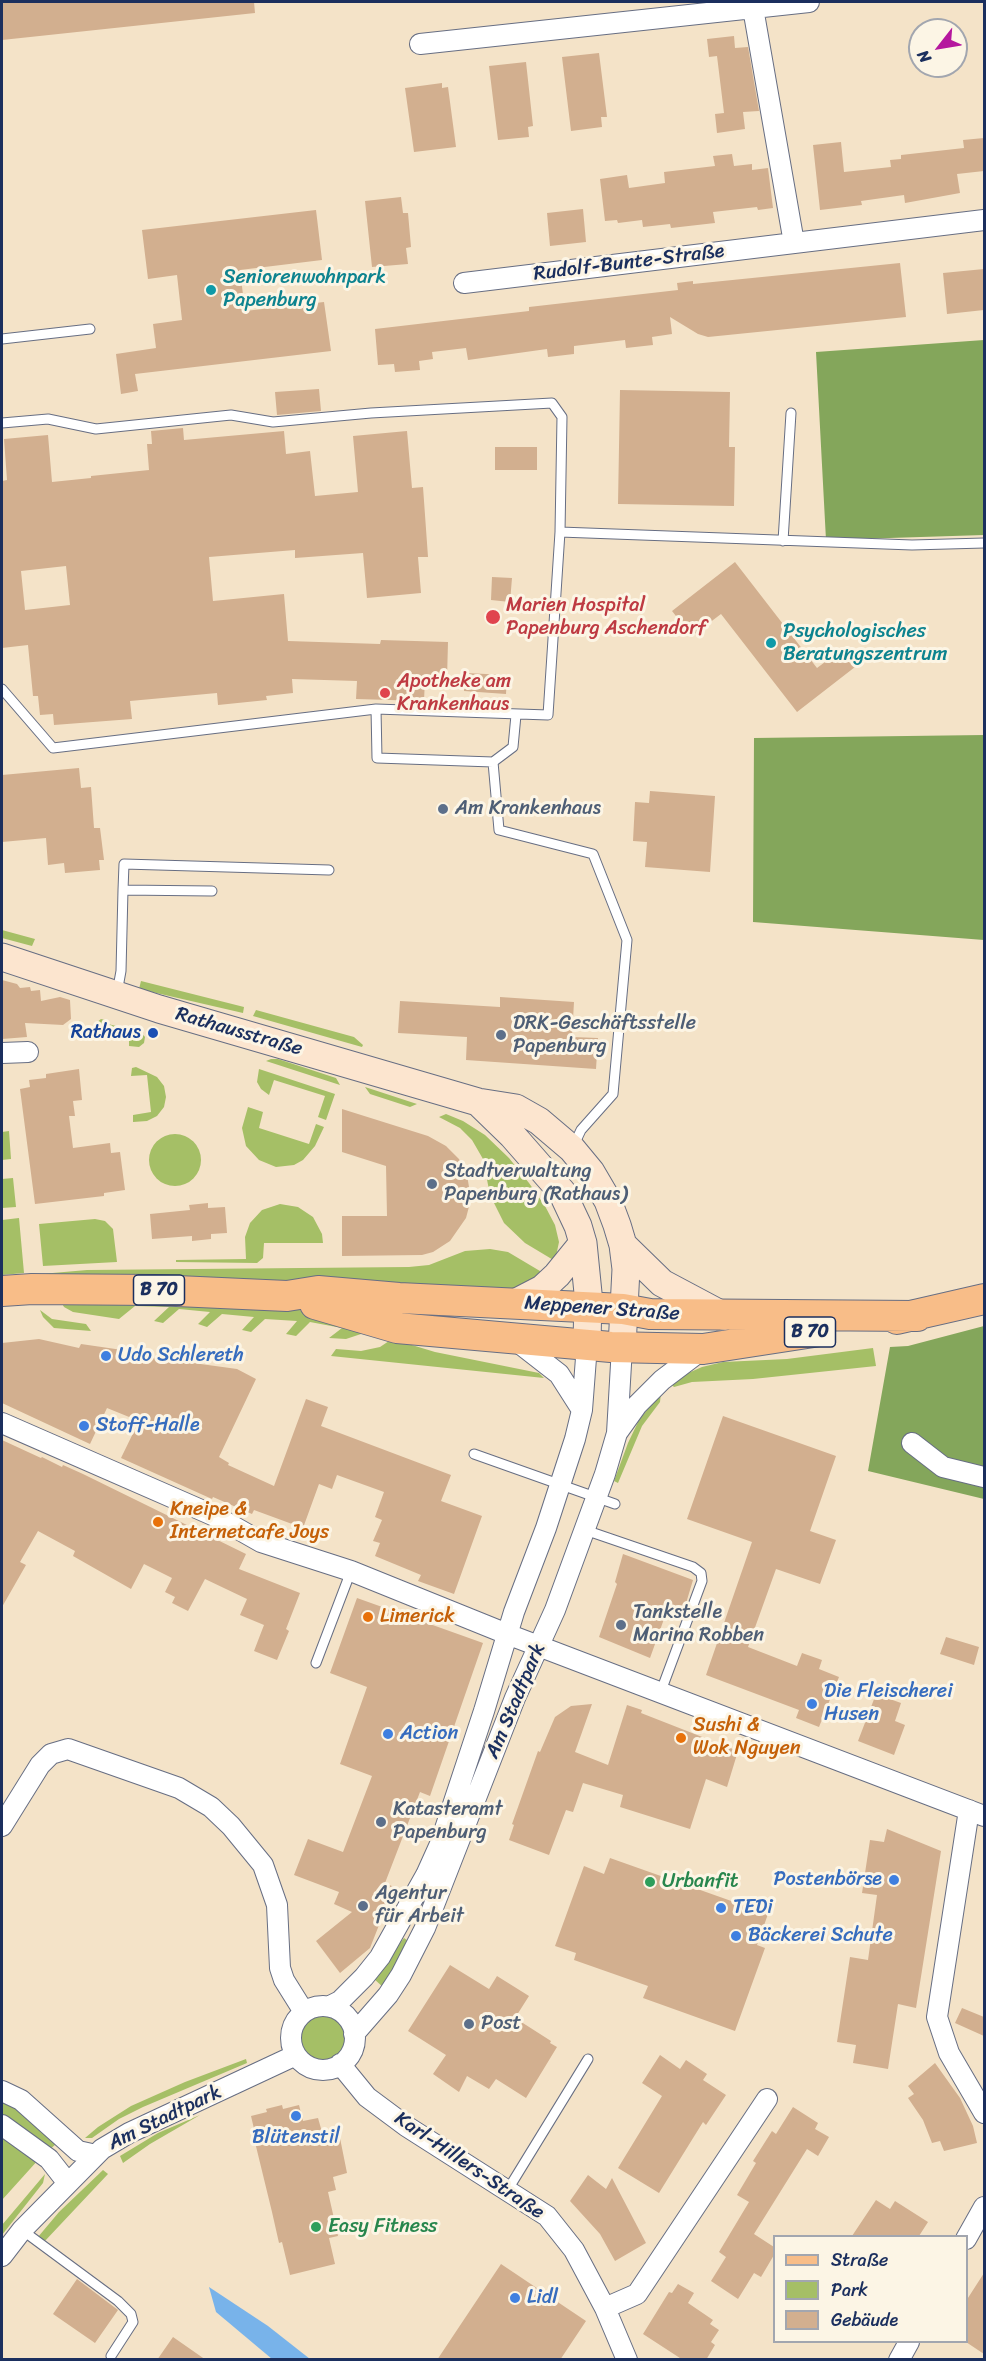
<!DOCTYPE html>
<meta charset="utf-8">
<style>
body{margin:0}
#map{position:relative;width:986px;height:2361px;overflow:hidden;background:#f4e3c8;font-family:Sriracha,sans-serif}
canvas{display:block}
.frame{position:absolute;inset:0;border:3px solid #1b2f5e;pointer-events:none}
.legend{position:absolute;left:773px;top:2235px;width:195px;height:108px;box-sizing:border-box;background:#fcf5e5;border:2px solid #a2a6af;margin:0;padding:8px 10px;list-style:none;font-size:18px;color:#1b2f5e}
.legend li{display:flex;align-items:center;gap:12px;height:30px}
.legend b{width:30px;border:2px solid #a2a6af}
.north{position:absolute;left:908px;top:18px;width:60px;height:60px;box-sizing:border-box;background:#fcf5e5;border:2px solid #a2a6af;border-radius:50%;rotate:239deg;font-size:16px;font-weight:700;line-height:24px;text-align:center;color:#1b2f5e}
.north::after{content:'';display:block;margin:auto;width:21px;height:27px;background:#b5179e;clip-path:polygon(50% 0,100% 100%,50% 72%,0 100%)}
</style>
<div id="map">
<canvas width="986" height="2361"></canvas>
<div class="frame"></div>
<ul class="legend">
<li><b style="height:8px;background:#f8bd88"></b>Straße</li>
<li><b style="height:16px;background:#a5bf66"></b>Park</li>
<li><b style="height:16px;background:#d2af8f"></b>Gebäude</li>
</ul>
<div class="north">N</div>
</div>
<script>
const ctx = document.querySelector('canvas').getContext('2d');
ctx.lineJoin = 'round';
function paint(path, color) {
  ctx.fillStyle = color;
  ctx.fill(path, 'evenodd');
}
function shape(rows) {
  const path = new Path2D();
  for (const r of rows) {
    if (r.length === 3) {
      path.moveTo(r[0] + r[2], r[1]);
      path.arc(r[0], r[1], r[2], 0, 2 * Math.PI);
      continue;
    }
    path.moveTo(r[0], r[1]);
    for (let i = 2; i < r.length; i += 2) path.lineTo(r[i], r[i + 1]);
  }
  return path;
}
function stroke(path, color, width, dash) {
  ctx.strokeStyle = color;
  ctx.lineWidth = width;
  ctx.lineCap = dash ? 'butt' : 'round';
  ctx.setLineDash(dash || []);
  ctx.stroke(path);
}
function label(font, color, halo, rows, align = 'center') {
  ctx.font = font + ' Sriracha,sans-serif';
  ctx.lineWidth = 6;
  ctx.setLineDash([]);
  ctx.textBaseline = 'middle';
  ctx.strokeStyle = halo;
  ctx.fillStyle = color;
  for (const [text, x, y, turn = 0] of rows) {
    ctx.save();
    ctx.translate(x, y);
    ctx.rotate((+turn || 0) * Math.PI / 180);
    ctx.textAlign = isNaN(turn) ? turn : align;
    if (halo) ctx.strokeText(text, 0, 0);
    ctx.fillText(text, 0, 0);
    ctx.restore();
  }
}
const green = shape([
 [2,930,35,939,32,946,2,938],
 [141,981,244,1007,243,1013,139,989],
 [256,1010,354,1037,363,1045,362,1047,253,1016],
 [101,1019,109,1021,108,1024,141,1032,145,1037,144,1043,139,1047,129,1046,129,1038,94,1033,96,1023],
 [271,1059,278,1059,336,1078,340,1085,266,1061],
 [136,1067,157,1077,164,1086,166,1097,164,1107,157,1116,147,1121,133,1122,133,1115,151,1112,147,1075,131,1076,132,1068],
 [259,1069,335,1094,326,1120,318,1117,325,1096,274,1080,269,1095,261,1089,257,1082],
 [365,1087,417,1104,410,1107,370,1094],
 [248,1107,263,1112,259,1128,309,1144,316,1124,324,1127,315,1146,303,1160,294,1165,276,1167,259,1160,246,1146,242,1128],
 [446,1114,463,1121,485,1135,509,1158,529,1183,545,1206,555,1225,559,1242,555,1261,525,1243,504,1223,490,1195,483,1159,472,1140,460,1128,439,1117],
 [9,1131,11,1159,2,1160,2,1132],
 [175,1160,26],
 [13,1178,16,1207,2,1208,2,1179],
 [280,1204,298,1207,313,1217,322,1234,323,1243,264,1243,263,1258,257,1263,176,1262,176,1260,246,1259,245,1237,250,1223,262,1210],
 [19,1218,24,1273,2,1275,2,1220],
 [95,1219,105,1221,113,1229,117,1262,43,1266,39,1224],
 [490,1249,508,1252,545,1274,518,1290,41,1274,87,1270,409,1267,429,1265,465,1251],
 [60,1300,289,1308,314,1313,364,1333,346,1339,329,1338,342,1328,310,1322,296,1336,286,1334,297,1321,265,1319,251,1332,242,1330,254,1317,222,1314,207,1327,198,1324,210,1312,179,1309,163,1323,154,1321,169,1307,135,1306,119,1319,73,1312,64,1307],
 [40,1310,52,1319,86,1324,91,1331,54,1328,43,1317],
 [392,1339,435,1352,539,1373,544,1378,331,1356,336,1349,361,1351,380,1347],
 [873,1348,876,1366,753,1379,692,1382,674,1387,671,1384,686,1374,702,1367,723,1362,787,1359],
 [661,1393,660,1402,642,1426,618,1483,614,1481,628,1443,639,1420],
 [404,1938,411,1943,384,1988,373,1978],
 [324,2038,23],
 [246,2059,247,2063,143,2107,119,2119,92,2138,85,2138,98,2127,131,2106,185,2082],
 [2,2098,15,2105,56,2144,48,2151,2,2120],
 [200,2115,150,2144,123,2163,120,2156,158,2133],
 [2,2132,39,2159,2,2200],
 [103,2170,108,2174,44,2242,38,2237,59,2212],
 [45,2174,43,2183,2,2235,2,2225]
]);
const forest = shape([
 [984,340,984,535,826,540,816,352],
 [984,735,984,940,753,922,754,738],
 [984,1326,984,1499,868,1471,890,1347,908,1346]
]);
const water = shape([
 [209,2287,268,2326,310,2359,272,2359,216,2312]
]);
const building = shape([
 [2,2,254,2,255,13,2,40],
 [734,36,735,48,748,47,759,111,743,112,745,129,717,133,715,114,724,113,717,56,709,57,707,39],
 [599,53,607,117,601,117,602,127,571,131,562,57],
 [526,62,533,126,528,127,529,137,498,140,489,66],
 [442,83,442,88,448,87,456,147,414,152,405,88],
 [984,138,984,171,957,174,960,193,905,203,904,195,861,201,862,205,820,210,813,145,841,142,844,172,891,167,890,160,901,159,901,155,964,148,963,140],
 [732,154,734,166,752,164,752,170,768,168,773,208,758,210,757,207,713,212,715,223,671,228,670,224,643,227,642,220,618,223,617,220,605,221,600,179,627,175,629,188,665,183,664,172,715,166,713,156],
 [401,197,403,213,408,213,411,247,406,248,408,264,372,267,365,201],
 [583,209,586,242,550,246,547,213],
 [316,210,322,260,240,270,245,311,324,302,331,351,135,374,138,391,121,394,116,354,156,348,153,324,182,320,177,275,148,279,142,230],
 [900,263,906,317,708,337,698,334,670,317,672,334,652,337,653,345,626,348,625,340,574,346,574,354,548,357,547,349,468,360,466,348,432,352,433,359,419,361,420,370,395,372,394,364,378,365,375,329,529,311,529,307,678,290,677,283,693,281,693,284],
 [984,269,984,310,947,314,943,273],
 [319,389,321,411,277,415,275,392],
 [620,390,730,392,729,447,735,447,734,506,618,504],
 [183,428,184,440,284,431,286,454,310,451,315,496,358,492,353,436,407,431,412,488,423,487,428,557,418,557,421,593,367,598,363,553,295,558,295,550,209,557,213,601,284,594,288,641,380,644,381,640,448,642,447,679,425,678,424,701,356,699,357,681,292,679,293,693,266,696,267,700,218,705,217,693,130,701,132,719,54,725,53,714,40,715,38,696,33,696,28,645,2,648,2,481,7,480,4,439,48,435,52,482,91,478,91,476,149,470,147,444,152,444,151,431],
 [66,566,70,605,25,610,21,571],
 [495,447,537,447,537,470,495,470],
 [735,562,817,668,841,650,855,667,797,712,721,614,692,636,672,611],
 [492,577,512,578,510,602,491,600],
 [465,673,507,675,506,694,464,691],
 [79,768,81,788,91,787,94,828,100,828,104,860,99,860,100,870,65,873,64,863,48,865,46,838,2,842,2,775],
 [650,791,715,796,710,872,645,867,647,842,633,841,635,802,649,803],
 [2,980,17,984,20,988,30,987,31,991,40,990,41,1001,60,997,70,1000,71,1019,63,1025,25,1023,27,1037,2,1039],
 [500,997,574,1002,572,1037,598,1038,596,1069,466,1060,467,1037,398,1033,400,1001,500,1007],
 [79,1069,82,1100,73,1101,75,1116,69,1116,73,1148,110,1143,111,1153,120,1152,125,1190,104,1193,104,1196,35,1204,20,1089,30,1087,29,1080,46,1078,46,1074],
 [342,1109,428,1136,446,1146,459,1159,467,1175,471,1199,466,1218,450,1241,433,1252,422,1255,342,1256,342,1216,387,1216,386,1166,342,1152],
 [208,1203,208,1208,225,1207,227,1233,211,1234,211,1239,192,1241,192,1236,152,1239,150,1214,190,1210,189,1205],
 [39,1339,79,1348,81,1344,136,1352,135,1355,237,1369,256,1379,219,1457,229,1463,228,1465,274,1486,306,1399,328,1407,321,1426,451,1475,441,1501,482,1516,454,1594,418,1581,421,1575,375,1556,380,1543,373,1541,382,1520,375,1517,384,1492,337,1475,332,1489,319,1484,303,1528,254,1510,252,1514,213,1497,212,1499,121,1458,139,1421,107,1408,90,1444,2,1403,2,1343],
 [723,1416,836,1456,810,1531,836,1540,820,1584,776,1569,748,1647,797,1666,802,1653,822,1660,819,1669,839,1677,819,1727,796,1718,799,1710,706,1675,752,1542,687,1519],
 [2,1440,41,1458,42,1457,62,1467,63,1465,83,1474,246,1554,239,1569,300,1593,286,1629,289,1631,277,1660,254,1651,264,1625,240,1615,247,1599,205,1579,188,1611,172,1603,175,1597,165,1592,172,1578,144,1564,131,1589,73,1556,75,1551,38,1531,20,1562,26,1565,2,1607],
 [623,1554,693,1580,684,1610,669,1605,650,1658,599,1637,617,1584,615,1582],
 [357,1598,483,1643,430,1796,420,1792,385,1883,394,1887,370,1948,340,1973,316,1941,352,1912,334,1904,339,1892,294,1875,308,1839,343,1852,372,1776,340,1764,367,1687,330,1673],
 [946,1637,979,1647,974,1665,940,1654],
 [876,1694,901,1703,895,1721,905,1725,894,1755,858,1741],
 [592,1704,575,1752,608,1765,627,1705,642,1710,641,1713,738,1751,727,1787,706,1779,690,1829,620,1807,623,1795,583,1783,573,1812,566,1810,549,1855,509,1840,514,1825,512,1824,538,1751,540,1752,555,1717,571,1706],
 [887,1829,941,1851,916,2008,898,2004,888,2069,853,2063,856,2045,837,2042,850,1957,868,1960,877,1895,862,1893,870,1840,884,1842],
 [610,1858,768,1914,757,1945,765,1948,735,2031,643,1998,648,1986,574,1960,576,1953,555,1946,584,1866,604,1874],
 [450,1965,489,1989,497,1976,529,1996,515,2018,551,2041,550,2043,557,2047,526,2098,496,2079,489,2089,467,2076,459,2092,433,2074,446,2055,408,2031],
 [962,2008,984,2017,984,2036,955,2023],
 [660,2055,680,2069,686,2060,707,2074,703,2080,726,2095,706,2125,703,2122,659,2193,618,2168,662,2096,642,2083],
 [935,2063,960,2098,973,2126,977,2143,944,2151,940,2141,932,2143,923,2120,908,2098,914,2094,908,2086],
 [282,2105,283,2109,299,2105,303,2121,318,2118,322,2132,338,2128,347,2173,333,2177,336,2190,328,2192,338,2236,329,2238,335,2264,290,2275,282,2242,279,2243,272,2212,253,2134,255,2133,251,2116,267,2112,266,2109],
 [793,2107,818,2123,815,2129,829,2137,818,2156,807,2149,754,2234,774,2247,774,2255,761,2277,754,2273,738,2299,711,2281,726,2257,719,2252,749,2202,737,2195,756,2163,753,2161,772,2131,776,2134],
 [588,2175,606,2189,612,2178,646,2243,615,2261,600,2234,570,2201],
 [876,2200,890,2209,895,2201,928,2222,919,2236,852,2236],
 [501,2264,586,2321,560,2360,437,2360],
 [984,2273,984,2354,966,2342,966,2301],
 [77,2279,118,2310,95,2343,53,2314],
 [678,2284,694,2293,688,2303,713,2320,710,2324,719,2330,711,2342,715,2345,706,2360,683,2360,643,2334,669,2292,672,2293],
 [173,2337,206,2360,157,2360]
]);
const lane = shape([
 [2,339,90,329],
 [2,423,48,419,96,429,231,415,273,422,371,413,552,403,562,417,560,532],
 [783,541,791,413],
 [2,689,53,748,376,709,548,715,560,532,912,545,984,543],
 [376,709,377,758,493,762,513,747,516,715],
 [493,762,499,830,593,854,627,940,613,1094,581,1130,573,1147],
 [123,890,124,864,329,870],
 [117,993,121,971,123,890,212,891],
 [474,1454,615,1504],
 [585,1530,693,1567,701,1573,702,1581,661,1691],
 [316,1663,351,1571],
 [507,2191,588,2059],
 [22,2230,118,2301,131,2314,133,2322,111,2356]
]);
const street = shape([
 [753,8,794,243],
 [420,44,809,2],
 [464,283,984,220],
 [2,1053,28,1052],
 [514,1339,559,1374,582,1410],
 [2,1423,217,1517,261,1542,351,1571,507,1634,984,1816],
 [617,1433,637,1405,662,1380,703,1349],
 [912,1443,943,1467,984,1477],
 [969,1810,937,2017,949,2053,984,2113],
 [2,1826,40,1765,51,1754,68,1749,179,1788,211,1807,231,1826,263,1865,277,1905,280,1968,284,1980,304,2012],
 [330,2006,340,2001,364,1977,380,1957,426,1875,440,1844,484,1711,514,1612,546,1528,575,1439,582,1410,587,1345],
 [323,2038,32],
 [354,2034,388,1995,401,1975,425,1928,515,1698,555,1610,605,1474,617,1433,622,1347],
 [340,2064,367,2097,406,2126,547,2216,574,2250,605,2308,627,2360],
 [2,2091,21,2100,78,2151,96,2155],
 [2,2125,49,2159,67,2182],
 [966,2239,984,2207],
 [2,2256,22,2230,102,2149,129,2133,296,2055],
 [605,2308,637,2294,767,2099],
 [899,2360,909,2342]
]);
const secondary = shape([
 [2,957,159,1009,478,1102,516,1108,539,1121,572,1149,591,1172,608,1201,617,1225,623,1245,626,1269,622,1347],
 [478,1102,512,1135,562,1192,578,1226,583,1243,588,1293,587,1345],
 [623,1245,662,1283,724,1316],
 [513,1304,542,1289,557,1275,583,1243]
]);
const primary = shape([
 [2,1291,32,1289,155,1290,287,1296,318,1291,399,1298,623,1309,650,1314,917,1316],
 [315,1304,397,1328,611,1347,703,1349,820,1331],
 [897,1319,984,1299]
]);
const markers = [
 [211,290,6,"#0f9aa8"],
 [493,617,8,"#e0444e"],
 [771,643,6,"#0f9aa8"],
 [385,693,6,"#e0444e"],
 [443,809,6,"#5c6f8a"],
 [153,1033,6,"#1a4fb4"],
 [501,1035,6,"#5c6f8a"],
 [432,1184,6,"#5c6f8a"],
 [106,1356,6,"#3f7fe0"],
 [84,1426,6,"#3f7fe0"],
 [158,1522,6,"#e8710a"],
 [368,1617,6,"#e8710a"],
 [621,1625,6,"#5c6f8a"],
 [812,1704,6,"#3f7fe0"],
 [388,1734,6,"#3f7fe0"],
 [681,1738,6,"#e8710a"],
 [381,1822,6,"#5c6f8a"],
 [894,1880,6,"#3f7fe0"],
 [650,1882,6,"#2e9e5b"],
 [363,1906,6,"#5c6f8a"],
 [721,1908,6,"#3f7fe0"],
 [736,1936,6,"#3f7fe0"],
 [469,2024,6,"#5c6f8a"],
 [296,2116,6,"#3f7fe0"],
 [316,2227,6,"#2e9e5b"],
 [515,2298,6,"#3f7fe0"]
];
const shields = [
 [159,1290,51],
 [810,1332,51]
];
const shieldNames = [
 ["B 70",159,1290],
 ["B 70",810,1332]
];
const streetNames = [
 ["Rudolf-Bunte-Straße",629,263,-7],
 ["Rathausstraße",239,1032,16],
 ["Meppener Straße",602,1309,4],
 ["Am Stadtpark",516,1701,-67],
 ["Am Stadtpark",165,2118,-26],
 ["Karl-Hillers-Straße",469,2166,34]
];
const cultureNames = [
 ["Seniorenwohnpark",223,278],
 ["Papenburg",223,301],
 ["Psychologisches",783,632],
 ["Beratungszentrum",783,655]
];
const healthNames = [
 ["Marien Hospital",506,606],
 ["Papenburg Aschendorf",506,629],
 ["Apotheke am",397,682],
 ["Krankenhaus",397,705]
];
const serviceNames = [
 ["Am Krankenhaus",455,809],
 ["DRK-Geschäftsstelle",513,1024],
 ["Papenburg",513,1047],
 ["Stadtverwaltung",444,1172],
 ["Papenburg (Rathaus)",444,1195],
 ["Tankstelle",633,1613],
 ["Marina Robben",633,1636],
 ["Katasteramt",393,1810],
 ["Papenburg",393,1833],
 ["Agentur",375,1894],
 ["für Arbeit",375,1917],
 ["Post",481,2024]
];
const transitNames = [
 ["Rathaus",141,1033]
];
const shopNames = [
 ["Udo Schlereth",118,1356],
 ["Stoff-Halle",96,1426],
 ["Die Fleischerei",824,1692],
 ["Husen",824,1715],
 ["Action",400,1734],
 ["Postenbörse",882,1880,"right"],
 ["TEDi",733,1908],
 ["Bäckerei Schute",748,1936],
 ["Blütenstil",296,2138,"center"],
 ["Lidl",527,2298]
];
const foodNames = [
 ["Kneipe &",170,1510],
 ["Internetcafe Joys",170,1533],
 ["Limerick",380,1617],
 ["Sushi &",693,1726],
 ["Wok Nguyen",693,1749]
];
const leisureNames = [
 ["Urbanfit",662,1882],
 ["Easy Fitness",328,2227]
];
paint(green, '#a5bf66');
paint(forest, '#84a65b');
paint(water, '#78b3ea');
paint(building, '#d2af8f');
stroke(lane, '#676e83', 11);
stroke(street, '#676e83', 22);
stroke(secondary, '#676e83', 29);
stroke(primary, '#676e83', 32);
stroke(lane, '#fff', 9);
stroke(street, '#fff', 20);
stroke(secondary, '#fce5cf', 27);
stroke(primary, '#f8bd88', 30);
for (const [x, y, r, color] of markers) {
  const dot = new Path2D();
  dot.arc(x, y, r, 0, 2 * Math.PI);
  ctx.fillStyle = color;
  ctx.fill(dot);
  stroke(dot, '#fcf5e5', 2);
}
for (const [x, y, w] of shields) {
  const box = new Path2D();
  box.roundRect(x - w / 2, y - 15, w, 30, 4.5);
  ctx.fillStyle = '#fcf5e5';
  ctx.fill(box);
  stroke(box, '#1b2f5e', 1.5);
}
label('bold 18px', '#1b2f5e', null, shieldNames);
label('20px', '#1b2f5e', '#fcf5e5', streetNames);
label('20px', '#0d838f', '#fcf5e5', cultureNames, 'left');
label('20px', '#be3a42', '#fcf5e5', healthNames, 'left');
label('20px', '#4e5e75', '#fcf5e5', serviceNames, 'left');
label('20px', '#164399', '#fcf5e5', transitNames, 'right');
label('20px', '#366cbe', '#fcf5e5', shopNames, 'left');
label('20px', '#c56008', '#fcf5e5', foodNames, 'left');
label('20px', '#27864d', '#fcf5e5', leisureNames, 'left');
</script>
